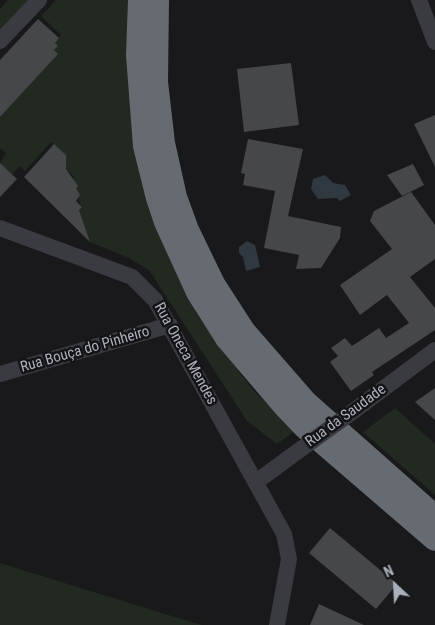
<!DOCTYPE html>
<meta charset="utf-8">
<style>
body{margin:0}
#map{position:relative;width:435px;height:625px;overflow:hidden;background:#19191b;font-family:"Roboto Condensed",sans-serif}
canvas{display:block}
.north{position:absolute;left:370px;top:560px;width:50px;height:50px;-webkit-text-stroke:4px #141416;paint-order:stroke;rotate:335deg;font-size:14px;font-weight:700;line-height:20px;text-align:center;color:#abb1ba}
.north::after{content:'';display:block;margin:auto;width:18px;height:22px;background:#abb1ba;clip-path:polygon(50% 0,100% 100%,50% 72%,0 100%)}
</style>
<div id="map">
<canvas width="435" height="625"></canvas>
<div class="north">N</div>
</div>
<script>
const ctx = document.querySelector('canvas').getContext('2d');
ctx.lineJoin = 'round';
function paint(path, color) {
  ctx.fillStyle = color;
  ctx.fill(path, 'evenodd');
}
function shape(rows) {
  const path = new Path2D();
  for (const r of rows) {
    path.moveTo(r[0], r[1]);
    for (let i = 2; i < r.length; i += 2) path.lineTo(r[i], r[i + 1]);
  }
  return path;
}
function stroke(path, color, width, dash) {
  ctx.strokeStyle = color;
  ctx.lineWidth = width;
  ctx.lineCap = dash ? 'butt' : 'round';
  ctx.setLineDash(dash || []);
  ctx.stroke(path);
}
function label(font, color, halo, rows, align = 'center') {
  ctx.font = font + ' "Roboto Condensed",sans-serif';
  ctx.lineWidth = 5;
  ctx.setLineDash([]);
  ctx.textBaseline = 'middle';
  ctx.strokeStyle = halo;
  ctx.fillStyle = color;
  for (const [text, x, y, turn = 0] of rows) {
    ctx.save();
    ctx.translate(x, y);
    ctx.rotate((+turn || 0) * Math.PI / 180);
    ctx.textAlign = isNaN(turn) ? turn : align;
    if (halo) ctx.strokeText(text, 0, 0);
    ctx.fillText(text, 0, 0);
    ctx.restore();
  }
}
const green = shape([
 [8,0,32,0,0,33,0,9],
 [56,0,132,0,162,239,198,316,253,390,295,431,277,444,247,421,149,270,129,258,90,242,79,210,82,207,74,190,72,179,74,177,66,169,66,155,51,142,25,171,20,166,12,175,0,163,6,153,0,148,0,117,58,54,54,50,58,46,55,43,61,35,41,16],
 [395,408,435,444,435,495,363,432],
 [0,563,165,614,202,625,0,625]
]);
const water = shape([
 [325,175,333,183,345,185,351,195,340,201,337,198,318,199,311,189,313,179],
 [247,241,255,245,260,267,246,271,243,257,239,253,239,247]
]);
const building = shape([
 [38,19,59,38,55,43,58,46,54,50,58,54,0,117,0,60],
 [291,63,299,125,244,132,237,69],
 [435,115,435,167,414,124],
 [248,139,303,149,288,216,341,227,340,238,321,268,296,269,299,255,264,248,275,191,243,185,245,174,241,173],
 [54,144,66,155,66,169,78,186,76,188,80,195,76,201,82,207,79,210,90,242,24,177],
 [0,163,17,179,0,197],
 [413,164,424,185,402,196,387,175],
 [411,192,435,225,435,259,410,277,435,308,435,330,372,372,374,375,351,391,330,362,338,356,331,348,345,338,352,346,379,328,386,338,409,323,387,295,360,315,340,285,392,249,370,221,374,211],
 [435,388,435,420,415,402],
 [330,528,397,584,376,609,309,553],
 [319,604,364,625,310,625]
]);
const minor = shape([
 [419,0,435,42],
 [0,41,39,0],
 [0,228,132,277,155,300,284,534,289,559,277,625],
 [0,374,170,325],
 [355,410,435,350],
 [256,482,290,457]
]);
const highway = shape([
 [140,0,138,55,145,146,158,198,166,222,198,292,227,338,284,405,305,427,435,539],
 [157,0,156,82,163,143,175,197,187,230,213,284,244,332,305,402,435,517]
]);
const minorBridge = shape([
 [290,457,355,410]
]);
const streetNames = [
 ["Rua Bouça do Pinheiro",85,350,-16],
 ["Rua Oneca Mendes",185,354,61],
 ["Rua da Saudade",346,416,-36]
];
paint(green, '#212921');
paint(water, '#2f393f');
paint(building, '#45474b');
stroke(minor, '#3a3b40', 16);
stroke(highway, '#666a71', 24);
stroke(minorBridge, '#3a3b40', 16);
label('15px', '#abb1ba', '#141416', streetNames);
</script>
